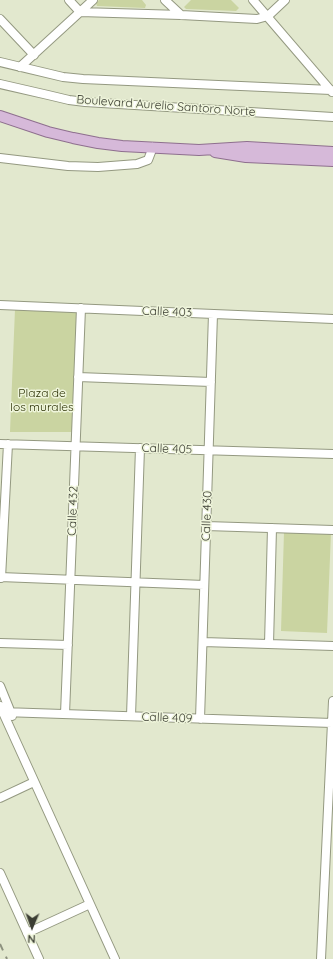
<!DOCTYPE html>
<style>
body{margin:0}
#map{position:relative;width:333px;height:959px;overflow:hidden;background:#e2e8ce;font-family:Quicksand,sans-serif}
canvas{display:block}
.north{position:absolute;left:12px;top:907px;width:40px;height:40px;-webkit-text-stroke:3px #eff5db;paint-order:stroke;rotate:182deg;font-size:11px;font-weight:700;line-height:16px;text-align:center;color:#3b3d33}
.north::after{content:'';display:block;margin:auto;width:14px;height:18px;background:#3b3d33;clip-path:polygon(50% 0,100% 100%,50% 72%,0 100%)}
</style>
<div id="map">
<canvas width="333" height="959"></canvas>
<div class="north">N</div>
</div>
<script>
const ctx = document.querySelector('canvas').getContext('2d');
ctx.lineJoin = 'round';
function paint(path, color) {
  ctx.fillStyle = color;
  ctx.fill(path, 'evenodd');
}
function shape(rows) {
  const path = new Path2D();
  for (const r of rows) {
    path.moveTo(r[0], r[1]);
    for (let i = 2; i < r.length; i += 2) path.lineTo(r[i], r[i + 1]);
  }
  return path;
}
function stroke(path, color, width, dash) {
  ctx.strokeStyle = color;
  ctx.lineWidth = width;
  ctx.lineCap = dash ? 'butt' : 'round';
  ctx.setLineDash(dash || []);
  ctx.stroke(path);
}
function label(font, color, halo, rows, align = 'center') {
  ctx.font = font + ' Quicksand,sans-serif';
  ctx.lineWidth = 3;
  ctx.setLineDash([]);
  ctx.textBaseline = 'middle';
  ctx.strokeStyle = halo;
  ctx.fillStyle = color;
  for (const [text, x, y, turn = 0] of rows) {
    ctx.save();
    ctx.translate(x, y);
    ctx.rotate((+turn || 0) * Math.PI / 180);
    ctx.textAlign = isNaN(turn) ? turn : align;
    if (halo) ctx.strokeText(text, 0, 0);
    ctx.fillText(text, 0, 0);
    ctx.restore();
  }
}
const green = shape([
 [99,0,142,0,146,5,145,8,97,6,96,3],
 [191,0,231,0,239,8,236,11,186,9,184,7],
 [15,309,77,311,72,432,10,432],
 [284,532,331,532,327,633,281,631]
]);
const minor = shape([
 [69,0,80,12,181,15,257,19,268,16,285,0],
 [165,0,181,15],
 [253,0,332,92],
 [0,19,34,55],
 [0,62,63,77,83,79,331,90],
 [20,67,93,0],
 [0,84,48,95,69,100,85,102,333,117],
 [0,158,68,166,98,167,137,164,148,160,153,147],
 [0,305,333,319],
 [78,377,211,382],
 [0,444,333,454],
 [206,526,333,530],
 [0,577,204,585],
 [1,578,8,444],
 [203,642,333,646],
 [0,643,68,645],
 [269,644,272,528],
 [0,686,11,713,12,716],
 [0,706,115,959],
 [3,712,332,723],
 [65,714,81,308],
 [131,716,140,448],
 [200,719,213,314],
 [0,798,34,782],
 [0,873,39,959],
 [27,933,90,904],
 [321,959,333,701]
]);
const major = shape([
 [0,116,48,132,73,138,98,143,122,146,199,150,247,147,333,152],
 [215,152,246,157,333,161]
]);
const rail = shape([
 [0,944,7,959]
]);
const streetNames = [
 ["Boulevard Aurelio Santoro Norte",166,106,4],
 ["Calle 403",167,312,2],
 ["Calle 405",167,449,2],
 ["Calle 432",73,511,-88],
 ["Calle 430",207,516,-88],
 ["Calle 409",167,718,2]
];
const parkNames = [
 ["Plaza de",42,393],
 ["los murales",42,407]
];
paint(green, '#cad4a1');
stroke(minor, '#949981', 10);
stroke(major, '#8e6f8e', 12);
stroke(minor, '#fff', 8);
stroke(major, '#d6b9d9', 10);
stroke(rail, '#8d917f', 2, [7, 7]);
label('12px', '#3b3d33', '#eff5db', streetNames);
label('12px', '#2c3205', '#eff5db', parkNames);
</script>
